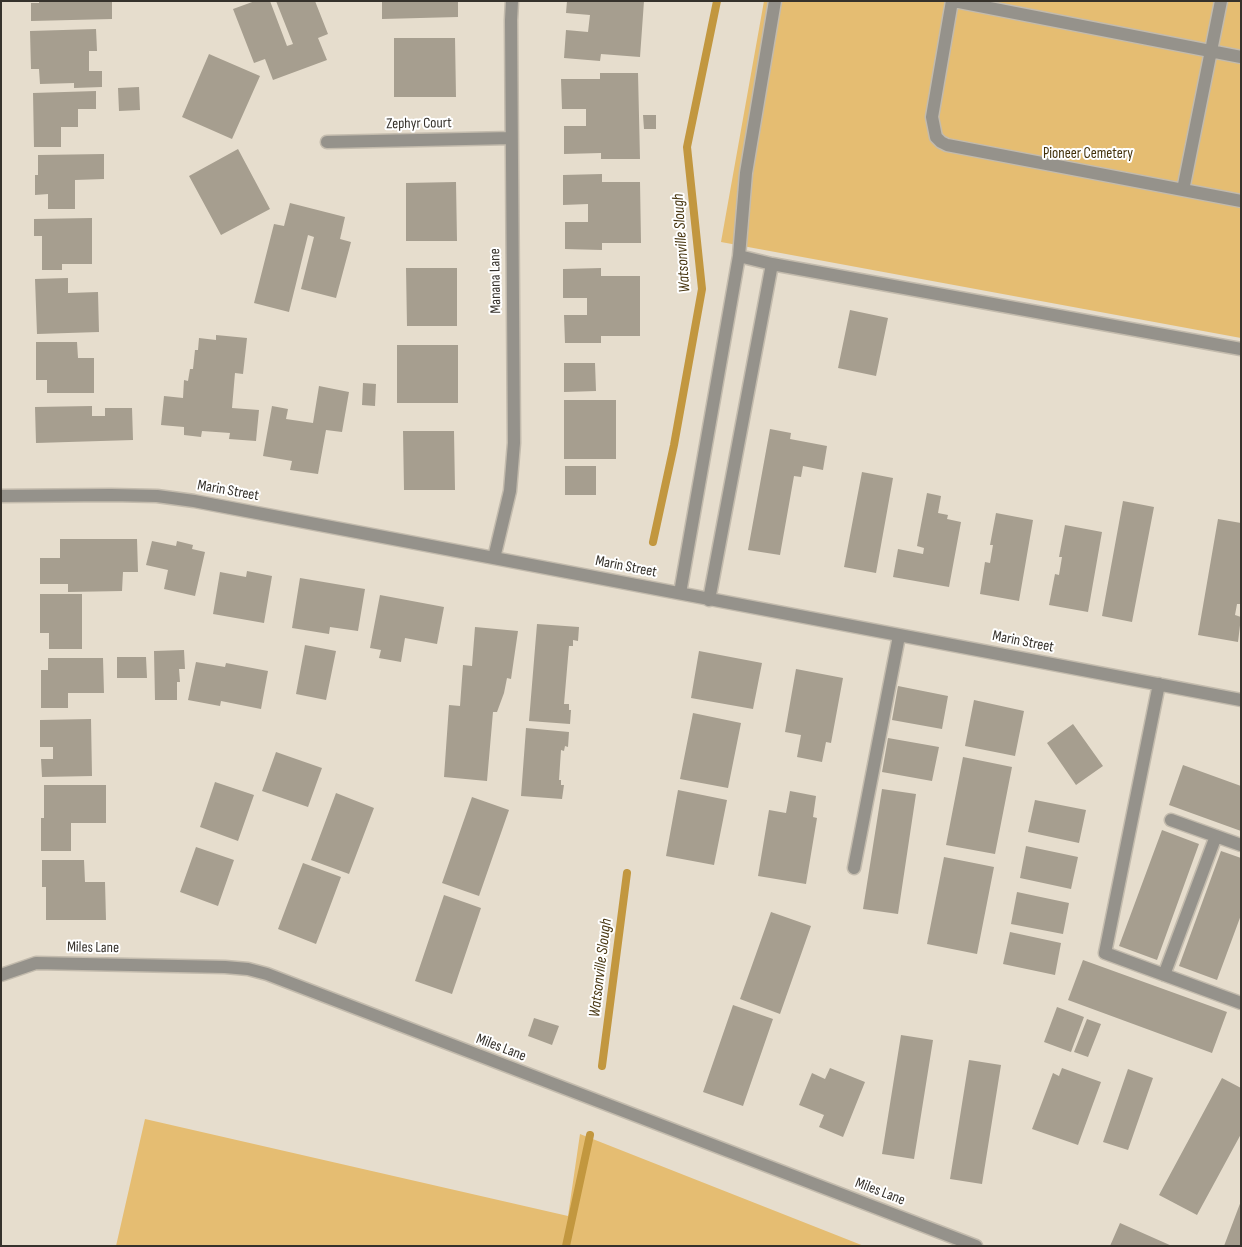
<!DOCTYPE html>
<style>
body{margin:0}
#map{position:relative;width:1242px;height:1247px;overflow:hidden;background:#e6ddcd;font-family:"Sofia Sans Condensed",sans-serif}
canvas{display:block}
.frame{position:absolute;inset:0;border:2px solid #36322c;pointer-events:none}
</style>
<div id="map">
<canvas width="1242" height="1247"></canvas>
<div class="frame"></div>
</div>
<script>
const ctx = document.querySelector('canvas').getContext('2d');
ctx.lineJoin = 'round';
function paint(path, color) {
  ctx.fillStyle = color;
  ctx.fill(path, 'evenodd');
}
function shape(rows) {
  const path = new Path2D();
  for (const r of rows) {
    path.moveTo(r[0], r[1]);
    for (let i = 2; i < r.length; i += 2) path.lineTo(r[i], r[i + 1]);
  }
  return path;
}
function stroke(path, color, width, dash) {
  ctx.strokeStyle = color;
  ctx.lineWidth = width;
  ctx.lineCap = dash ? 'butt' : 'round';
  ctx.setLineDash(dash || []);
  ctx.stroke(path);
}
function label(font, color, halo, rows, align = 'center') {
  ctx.font = font + ' "Sofia Sans Condensed",sans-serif';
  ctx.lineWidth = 4;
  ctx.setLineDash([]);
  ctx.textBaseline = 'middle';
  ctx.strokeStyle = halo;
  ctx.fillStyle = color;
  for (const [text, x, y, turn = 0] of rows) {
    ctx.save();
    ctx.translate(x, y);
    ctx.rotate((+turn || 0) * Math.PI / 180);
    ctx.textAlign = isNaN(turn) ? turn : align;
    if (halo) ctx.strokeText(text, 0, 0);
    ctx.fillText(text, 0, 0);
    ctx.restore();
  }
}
const green = shape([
 [764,1,1241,1,1241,338,721,242],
 [145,1119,568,1216,580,1134,864,1246,116,1246]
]);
const stream = shape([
 [653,542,674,445,702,289,687,147,717,1],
 [602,1066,627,873],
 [566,1246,590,1135]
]);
const building = shape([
 [39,1,112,1,112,19,31,21,31,3,39,3],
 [255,1,270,1,287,46,293,44,276,1,315,1,328,34,318,38,327,60,273,80,265,59,254,63,233,9],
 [382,1,458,1,458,17,382,19],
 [567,1,644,1,640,57,601,54,600,61,564,58,566,30,588,32,590,15,566,13],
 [96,29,97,51,89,51,89,71,102,71,102,87,74,88,74,83,40,84,39,69,31,69,30,31],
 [394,38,455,38,456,97,394,97],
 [209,54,260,76,232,139,182,117],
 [600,73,638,73,640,159,601,159,601,153,564,154,564,126,586,126,586,109,562,109,561,79,600,79],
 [139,87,140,110,119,111,118,88],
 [96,91,96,109,78,109,78,127,61,127,61,147,34,147,33,93],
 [643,115,656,115,656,129,644,129],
 [238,149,270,209,221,235,189,176],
 [104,154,104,179,75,180,75,209,48,209,48,194,35,195,35,175,38,175,38,155],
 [602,174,602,182,640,182,641,243,602,243,602,250,565,249,565,222,588,222,588,204,563,205,563,175],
 [456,182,457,241,406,241,406,183],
 [290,203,345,217,340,239,351,242,336,298,301,289,314,237,308,235,289,312,254,303,274,224,284,226],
 [92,218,92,264,62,264,62,270,42,270,42,236,34,236,34,219],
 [406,268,457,268,457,326,407,326],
 [601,268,601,276,640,276,640,336,601,336,601,343,565,343,564,315,587,315,587,298,563,298,563,269],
 [68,278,68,293,98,292,99,332,37,334,35,279],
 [850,310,888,318,876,376,838,368],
 [216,335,247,338,243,374,235,373,232,408,259,410,256,441,229,439,230,433,202,431,201,437,184,435,184,427,161,425,164,396,183,398,184,380,188,381,190,369,193,369,195,350,198,350,199,338,216,340],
 [36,342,77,342,78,358,94,358,94,393,47,393,47,380,36,380],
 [397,345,458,345,458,403,397,403],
 [564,363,595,363,596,391,564,392],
 [363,383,376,384,375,406,362,405],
 [319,386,349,392,342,432,326,430,318,474,290,470,292,461,263,456,272,406,288,409,286,419,313,423],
 [564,400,616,400,616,459,564,459],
 [92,406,92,416,105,416,105,408,132,408,133,440,36,443,35,407],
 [770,429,791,433,790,439,827,446,823,470,803,466,801,477,794,476,780,555,748,550],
 [403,431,454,431,455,490,404,490],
 [565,466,596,466,596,495,565,495],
 [862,472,893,478,876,573,844,567],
 [927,493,941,496,938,513,948,515,947,519,961,522,949,587,893,577,898,549,923,554,924,548,917,546],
 [1123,501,1154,507,1132,622,1102,616],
 [996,513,1033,520,1019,601,980,594,985,562,990,563,993,545,990,545],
 [1218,519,1241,523,1241,604,1237,604,1235,615,1241,617,1238,642,1198,635],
 [1065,525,1102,532,1088,612,1049,605,1055,574,1059,575,1062,557,1059,557],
 [60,539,137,539,138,572,123,572,122,591,68,592,68,584,40,584,40,558,60,558],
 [152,541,176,546,177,541,193,545,192,549,205,552,195,596,164,589,168,570,146,565],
 [247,571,272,576,264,623,213,614,220,572,246,577],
 [300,578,365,589,358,631,330,627,329,634,292,628],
 [40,594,82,594,82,649,49,649,49,633,40,633],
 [380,595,444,607,437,644,405,638,401,662,379,658,381,650,370,648],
 [537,624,579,627,578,641,573,640,573,646,569,646,564,704,569,704,569,710,571,710,570,724,529,721],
 [475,627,518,631,511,679,507,678,504,693,497,712,493,712,487,781,444,777,449,705,460,706,463,665,472,666],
 [305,645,336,651,326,700,296,694],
 [184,650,185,669,179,669,180,682,177,682,177,700,155,700,154,651],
 [699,651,762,663,753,709,691,698],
 [117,657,146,657,147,678,117,678],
 [48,658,103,658,104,693,68,693,68,708,41,708,41,670,48,670],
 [196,662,225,667,226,663,268,671,261,709,221,701,220,706,188,700],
 [796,669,843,678,831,743,826,742,822,762,797,757,801,735,785,732],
 [898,686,948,696,942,729,892,720],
 [974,700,1024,711,1015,756,965,746],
 [693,713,741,723,728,788,680,779],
 [91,719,92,776,42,777,41,759,53,759,53,747,40,747,40,720],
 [1073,724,1103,766,1076,785,1047,743],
 [526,728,569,732,568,747,565,746,564,751,561,750,559,780,561,780,561,785,564,785,562,799,521,796],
 [888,738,939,747,932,781,882,772],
 [276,752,322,768,308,807,262,791],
 [963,757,1012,767,995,854,946,845],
 [1183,765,1241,786,1241,831,1169,805],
 [215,782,254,795,238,841,200,827],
 [44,785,106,785,106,823,71,823,71,851,41,851,41,818,44,818],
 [882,789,916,794,898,914,863,909],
 [678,790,727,800,714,865,666,856],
 [790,791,816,796,813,817,817,818,806,884,758,876,769,810,786,813],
 [336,793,374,808,349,874,311,860],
 [472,797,509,810,479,896,442,883],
 [1035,800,1086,810,1079,843,1028,832],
 [1162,830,1199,844,1157,960,1119,946],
 [1026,846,1078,857,1071,889,1020,878],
 [196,847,234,860,218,906,180,892],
 [1221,851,1241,858,1241,915,1217,980,1179,966],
 [944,857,994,867,977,954,927,944],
 [42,860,84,860,85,882,105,882,106,920,46,920,46,887,42,887],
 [303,863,341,877,316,944,278,929],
 [1017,892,1069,903,1063,934,1011,924],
 [444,895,481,908,452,994,415,981],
 [771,912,811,926,780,1014,740,999],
 [1010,932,1061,943,1055,975,1003,964],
 [1083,960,1227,1012,1212,1053,1068,1000],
 [733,1005,773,1019,743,1106,703,1092],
 [1057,1007,1084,1017,1071,1052,1044,1042],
 [534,1018,559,1026,552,1045,528,1036],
 [1087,1019,1101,1024,1088,1057,1074,1052],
 [901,1035,933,1040,914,1159,882,1154],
 [969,1060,1001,1065,982,1184,950,1179],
 [830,1068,865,1082,843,1137,819,1127,824,1115,799,1105,812,1073,825,1079],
 [1062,1068,1101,1082,1078,1145,1032,1129,1053,1073,1059,1076],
 [1128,1069,1153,1078,1128,1150,1103,1142],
 [1222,1078,1241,1088,1241,1134,1197,1215,1159,1195],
 [1241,1201,1241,1246,1224,1246],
 [1120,1223,1172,1246,1110,1246]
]);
const minor = shape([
 [952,1,932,117,936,137,941,142,947,145,1241,201],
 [954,1,1241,57],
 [327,142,511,138],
 [1183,190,1221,1],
 [739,256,772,264,1241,349],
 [1,496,111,495,157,496,194,501,1241,700],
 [494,558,510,491,514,443,511,20,512,1],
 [680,593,739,256,746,173,775,1],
 [709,600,772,264],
 [1159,684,1105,953,1241,1003],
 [1171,820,1241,845],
 [854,868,899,636],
 [1,975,36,963,225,967,248,969,267,974,976,1246],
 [1164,975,1216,836]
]);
const streetNames = [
 ["Zephyr Court",419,124,-1],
 ["Manana Lane",496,281,-91],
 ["Marin Street",228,491,10],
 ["Marin Street",626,567,11],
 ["Marin Street",1023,642,11],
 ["Miles Lane",93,948,1],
 ["Miles Lane",501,1048,21],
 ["Miles Lane",880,1192,21]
];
const parkNames = [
 ["Pioneer Cemetery",1088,154]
];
const waterNames = [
 ["Watsonville Slough",682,243,-94],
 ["Watsonville Slough",601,968,-83]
];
paint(green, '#e5bd72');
stroke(stream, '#c2973f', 8);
paint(building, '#a69e8f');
stroke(minor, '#c3bbad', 15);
stroke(minor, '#95928b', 12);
label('15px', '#36322c', '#fff', streetNames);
label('15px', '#44320c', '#fff', parkNames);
label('italic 16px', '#483611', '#fff', waterNames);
</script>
